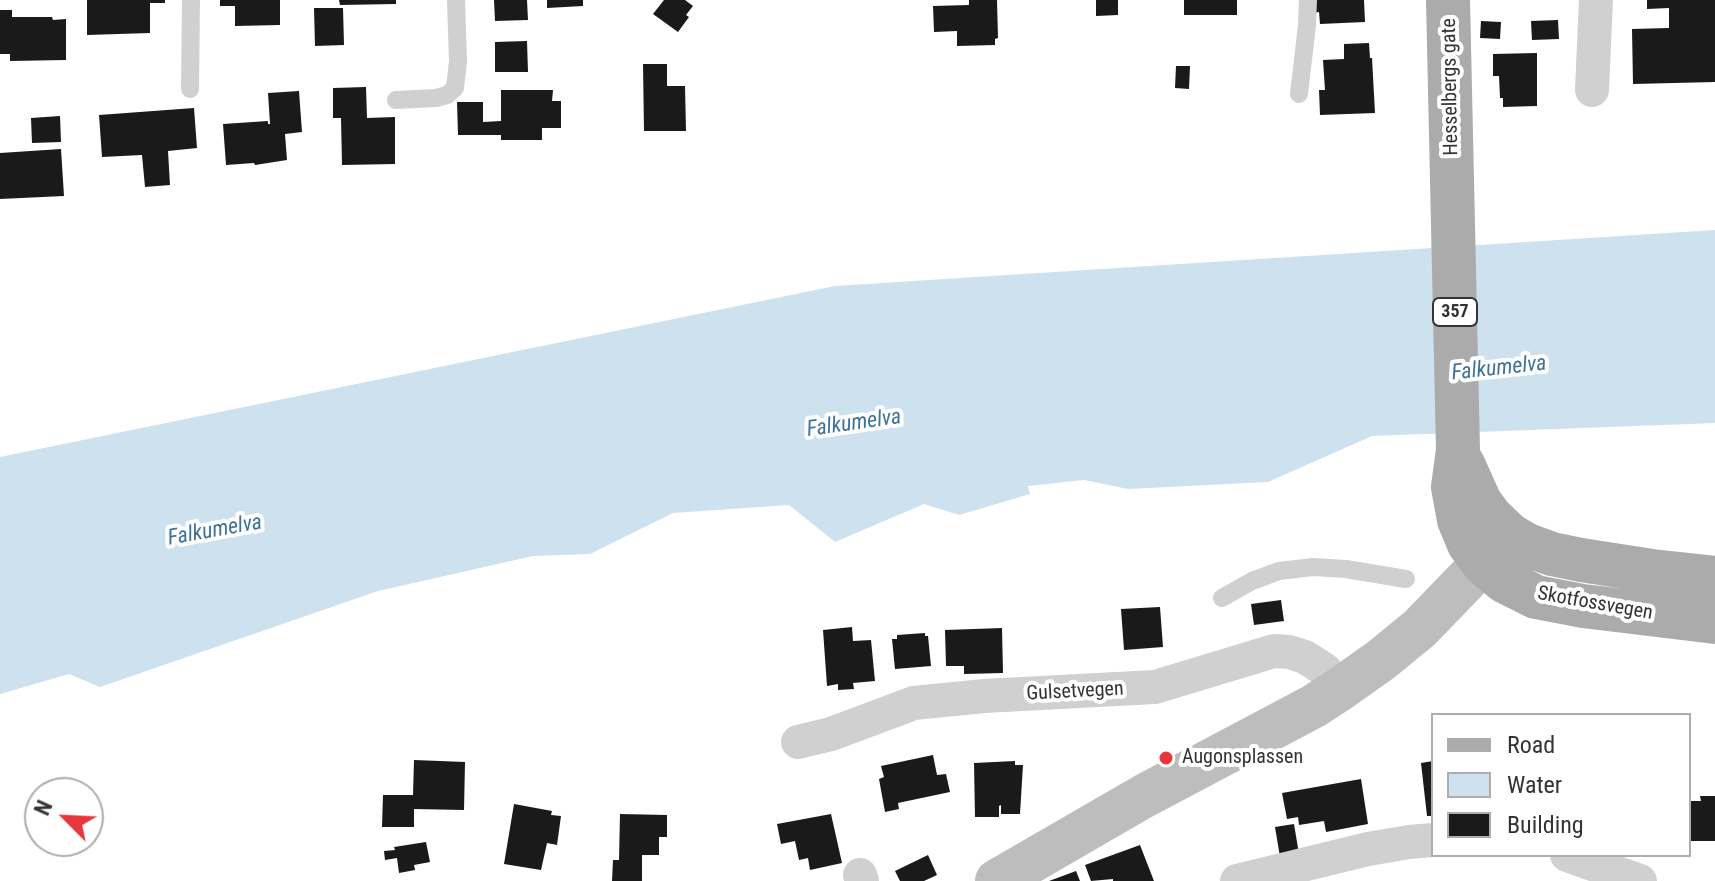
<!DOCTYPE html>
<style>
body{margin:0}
#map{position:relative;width:1715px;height:881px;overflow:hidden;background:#fff;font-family:"Roboto Condensed",sans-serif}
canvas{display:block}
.legend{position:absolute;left:1431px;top:713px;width:260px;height:144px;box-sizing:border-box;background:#fff;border:2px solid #adadad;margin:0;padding:10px 14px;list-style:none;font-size:24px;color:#333}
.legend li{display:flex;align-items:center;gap:16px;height:40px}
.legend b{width:40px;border:2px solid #adadad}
.north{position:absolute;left:24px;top:777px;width:80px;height:80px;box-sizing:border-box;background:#fff;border:2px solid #adadad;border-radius:50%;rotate:294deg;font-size:22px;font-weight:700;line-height:32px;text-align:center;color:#333}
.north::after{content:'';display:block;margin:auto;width:28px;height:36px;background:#e8363d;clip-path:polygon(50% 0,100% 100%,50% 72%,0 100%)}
</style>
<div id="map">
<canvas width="1715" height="881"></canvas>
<ul class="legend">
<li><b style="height:10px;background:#ababab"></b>Road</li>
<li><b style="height:22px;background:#cee1ee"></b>Water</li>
<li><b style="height:22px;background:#1a1a1a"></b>Building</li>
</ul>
<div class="north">N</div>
</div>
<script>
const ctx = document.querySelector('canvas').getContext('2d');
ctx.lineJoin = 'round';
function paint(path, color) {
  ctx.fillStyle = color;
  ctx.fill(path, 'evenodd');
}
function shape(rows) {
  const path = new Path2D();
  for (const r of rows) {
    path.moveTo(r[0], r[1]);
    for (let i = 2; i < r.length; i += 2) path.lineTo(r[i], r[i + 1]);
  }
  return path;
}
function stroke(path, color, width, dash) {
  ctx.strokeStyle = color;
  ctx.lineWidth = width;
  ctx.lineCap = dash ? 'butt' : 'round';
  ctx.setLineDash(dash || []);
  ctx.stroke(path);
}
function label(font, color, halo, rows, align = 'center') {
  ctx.font = font + ' "Roboto Condensed",sans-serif';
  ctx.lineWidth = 8;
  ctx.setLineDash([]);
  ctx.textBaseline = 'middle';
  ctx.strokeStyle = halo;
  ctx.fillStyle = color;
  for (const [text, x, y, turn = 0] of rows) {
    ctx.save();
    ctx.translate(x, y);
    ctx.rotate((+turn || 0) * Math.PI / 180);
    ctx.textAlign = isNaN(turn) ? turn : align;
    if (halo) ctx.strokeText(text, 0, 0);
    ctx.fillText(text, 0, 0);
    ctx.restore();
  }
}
const water = shape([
 [1715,230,1715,423,1372,436,1268,482,1128,489,1084,480,1028,486,1030,494,959,515,924,504,835,542,789,505,673,513,590,554,533,556,378,591,100,687,69,674,0,694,0,457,835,286]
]);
const building = shape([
 [87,0,165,0,165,3,150,3,150,33,87,35],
 [220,0,280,0,280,25,235,26,235,6,220,6],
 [339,0,396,0,396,4,340,5],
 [494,0,527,0,528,20,495,21],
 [547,0,583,0,583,6,547,8],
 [664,0,685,0,693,6,686,15,689,17,678,32,653,14],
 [969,0,997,0,998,38,995,39,995,45,957,46,957,31,934,32,933,6,969,5],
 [1096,0,1118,0,1118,15,1096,16],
 [1184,0,1237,0,1237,15,1184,15],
 [1313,0,1364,0,1365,22,1320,24,1319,12,1313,13],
 [1647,0,1715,0,1715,82,1633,84,1632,29,1669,28,1669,8,1647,9],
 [314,8,343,8,344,45,315,46],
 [0,10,12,10,12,17,52,17,53,20,66,19,66,60,10,61,10,54,0,54],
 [1558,20,1559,39,1532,40,1531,21],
 [1481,21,1501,22,1500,39,1480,38],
 [527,41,528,72,495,72,495,42],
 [1369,43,1370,58,1372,58,1375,113,1320,115,1319,90,1325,90,1323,60,1344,59,1344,44],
 [1537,53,1537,106,1503,107,1503,98,1500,98,1499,76,1493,76,1493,54],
 [643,64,667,64,667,86,685,86,686,131,644,131],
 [1176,66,1190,66,1189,89,1175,88],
 [366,87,367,118,395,117,395,164,342,165,341,118,333,118,333,88],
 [501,90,553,90,552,101,561,101,561,128,542,128,542,140,501,140,501,135,458,135,457,102,483,102,483,122,501,121],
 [299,91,302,132,285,134,287,160,255,165,254,163,226,165,223,124,268,121,268,124,270,124,268,93],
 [194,108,197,148,168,151,170,185,145,187,142,155,102,157,99,115],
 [60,116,61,142,32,143,31,118],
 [61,149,64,196,0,199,0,153],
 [1281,600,1284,621,1254,625,1251,604],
 [1160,607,1163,647,1124,650,1121,609],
 [852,627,853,641,871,640,875,681,853,683,854,689,838,690,838,684,827,686,823,630],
 [1002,628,1003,673,964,674,964,666,946,666,945,630],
 [925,633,925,636,928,636,931,666,895,669,892,639,897,639,897,635],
 [933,755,937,775,946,774,950,792,898,803,899,809,885,812,879,779,884,777,881,766],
 [414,760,465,762,464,810,414,809,414,827,382,827,383,795,413,795],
 [1015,761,1015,765,1023,765,1020,814,1001,814,1001,805,999,806,999,817,975,817,974,763],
 [1433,761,1433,816,1427,816,1421,763],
 [1361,779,1368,824,1326,832,1324,821,1299,825,1298,817,1287,819,1282,793],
 [1700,796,1715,796,1715,841,1689,841,1689,801,1701,801],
 [514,804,552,811,551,815,561,816,557,845,547,843,541,870,504,864],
 [620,814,667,815,667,837,659,837,659,855,642,855,642,881,612,881,613,860,619,860],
 [831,814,842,863,810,870,808,858,799,860,795,841,781,844,777,824],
 [1294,824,1299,854,1280,857,1275,827],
 [426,842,430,862,414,865,415,870,399,873,397,858,385,860,384,851,395,850,394,847],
 [1140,845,1154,881,1113,881,1113,879,1091,881,1085,865],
 [928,855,937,875,924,881,900,881,895,871],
 [1076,871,1080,881,1049,881]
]);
const lane = shape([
 [190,89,191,0],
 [1299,94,1307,25,1308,0],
 [396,100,436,98,447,95,455,88,458,61,456,0],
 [1222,598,1252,581,1279,571,1313,567,1346,569,1406,579]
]);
const street = shape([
 [1592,90,1596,0],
 [798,742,831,734,914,703,984,696,1155,687,1274,651,1289,652,1305,657,1325,670,1340,689],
 [1567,855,1640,881],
 [860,875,862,881],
 [1237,881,1368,849,1409,842,1433,840]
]);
const secondary = shape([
 [997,881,1144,796,1314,706,1340,689,1381,660,1420,628,1508,537]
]);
const primary = shape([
 [1448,0,1458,450,1453,487,1459,520,1469,544,1484,564,1504,581,1536,597,1583,606,1715,622],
 [1463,464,1480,502,1491,517,1510,535,1527,545,1552,554,1581,560,1652,571,1715,578]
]);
const markers = [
 [1166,758,8,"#e8363d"]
];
const shields = [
 [1455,312,44]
];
const shieldNames = [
 ["357",1455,312]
];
const streetNames = [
 ["Hesselbergs gate",1451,87,-91],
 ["Skotfossvegen",1595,604,10],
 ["Gulsetvegen",1075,692,-3]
];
const poiNames = [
 ["Augonsplassen",1182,758]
];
const waterNames = [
 ["Falkumelva",1499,369,-6],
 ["Falkumelva",854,424,-8],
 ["Falkumelva",215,531,-10]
];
paint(water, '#cee1ee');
paint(building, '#1a1a1a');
stroke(lane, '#d0d0d0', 18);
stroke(street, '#d0d0d0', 34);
stroke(secondary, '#bdbdbd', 44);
stroke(primary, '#ababab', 44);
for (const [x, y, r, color] of markers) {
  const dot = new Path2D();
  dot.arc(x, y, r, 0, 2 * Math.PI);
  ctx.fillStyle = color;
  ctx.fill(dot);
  stroke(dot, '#fff', 3);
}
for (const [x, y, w] of shields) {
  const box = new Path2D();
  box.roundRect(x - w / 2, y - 14, w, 28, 6);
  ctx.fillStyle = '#fff';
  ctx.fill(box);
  stroke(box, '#333', 2);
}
label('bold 18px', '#333', null, shieldNames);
label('20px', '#333', '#fff', streetNames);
label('20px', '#333', '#fff', poiNames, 'left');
label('italic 22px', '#3e7298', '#fff', waterNames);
</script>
